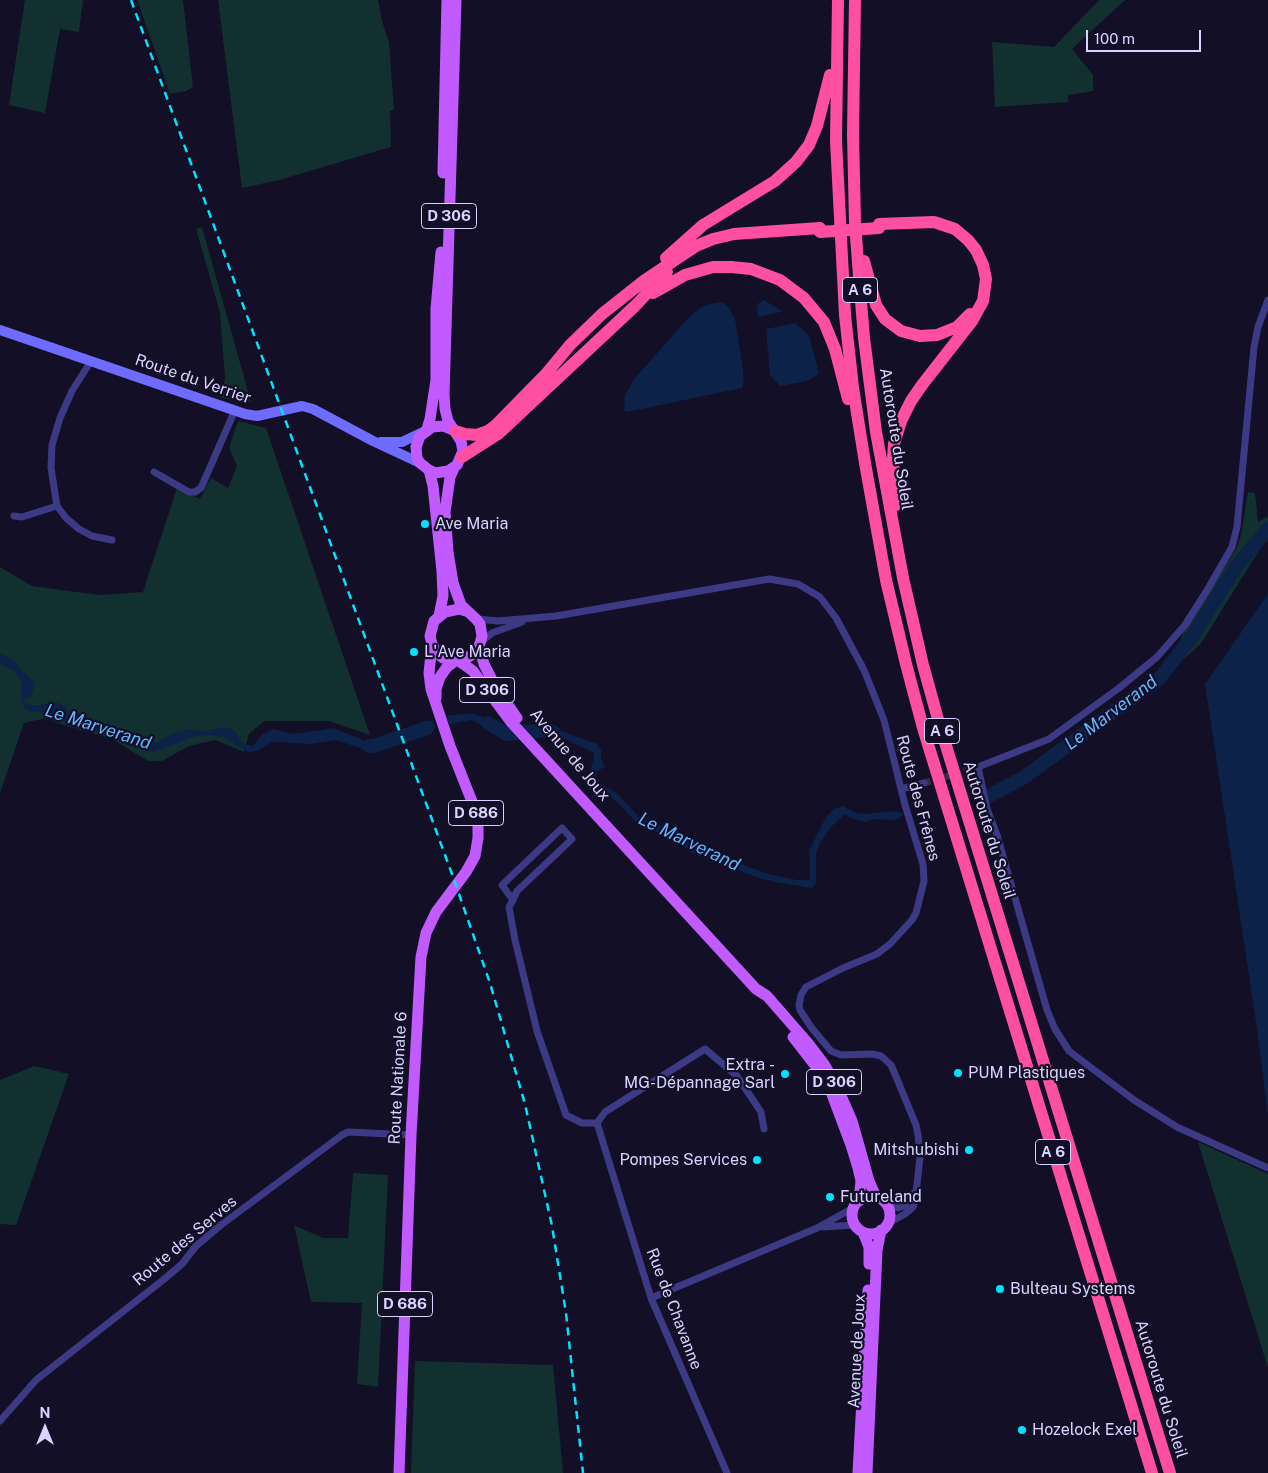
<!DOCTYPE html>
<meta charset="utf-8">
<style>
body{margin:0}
#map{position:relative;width:1268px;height:1473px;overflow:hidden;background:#130f26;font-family:"Public Sans",sans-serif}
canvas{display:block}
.north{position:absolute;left:20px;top:1403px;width:50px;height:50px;-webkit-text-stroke:4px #130f26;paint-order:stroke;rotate:0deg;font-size:14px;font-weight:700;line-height:20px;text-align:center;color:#d9d4ff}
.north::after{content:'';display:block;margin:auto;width:18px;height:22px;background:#d9d4ff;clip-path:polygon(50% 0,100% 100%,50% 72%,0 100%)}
.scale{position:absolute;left:1086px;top:30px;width:115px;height:22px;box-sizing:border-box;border:2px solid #d9d4ff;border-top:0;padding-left:6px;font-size:15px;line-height:18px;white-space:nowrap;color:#d9d4ff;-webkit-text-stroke:4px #130f26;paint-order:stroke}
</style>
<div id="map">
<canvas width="1268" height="1473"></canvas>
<div class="north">N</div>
<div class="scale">100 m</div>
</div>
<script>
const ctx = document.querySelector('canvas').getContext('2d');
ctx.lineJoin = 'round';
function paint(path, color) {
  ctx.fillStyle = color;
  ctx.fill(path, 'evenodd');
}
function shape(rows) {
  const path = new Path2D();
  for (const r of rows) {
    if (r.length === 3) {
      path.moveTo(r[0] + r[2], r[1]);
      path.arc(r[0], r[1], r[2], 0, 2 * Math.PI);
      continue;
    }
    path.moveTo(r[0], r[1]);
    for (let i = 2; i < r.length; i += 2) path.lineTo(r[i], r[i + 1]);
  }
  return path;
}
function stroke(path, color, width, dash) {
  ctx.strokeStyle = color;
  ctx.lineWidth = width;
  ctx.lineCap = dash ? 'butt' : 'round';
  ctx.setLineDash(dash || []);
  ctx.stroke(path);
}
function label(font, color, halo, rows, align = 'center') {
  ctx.font = font + ' "Public Sans",sans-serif';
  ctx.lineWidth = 4.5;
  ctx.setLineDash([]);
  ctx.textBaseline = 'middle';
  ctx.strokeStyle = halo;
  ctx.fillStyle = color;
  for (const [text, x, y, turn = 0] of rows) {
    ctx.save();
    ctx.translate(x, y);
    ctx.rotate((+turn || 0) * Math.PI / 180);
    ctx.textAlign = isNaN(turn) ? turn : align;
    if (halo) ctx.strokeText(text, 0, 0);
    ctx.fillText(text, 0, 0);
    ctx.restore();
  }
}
const green = shape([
 [25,0,83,0,79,32,60,29,45,113,9,105],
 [137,0,183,0,193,87,186,91,170,94],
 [218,0,378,0,382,21,389,42,394,110,390,111,391,147,279,180,242,188],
 [1099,0,1125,0,1072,49,1093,75,1093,91,1068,95,1068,102,995,107,992,42,1054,47],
 [202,227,251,402,222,398,225,378,220,313,196,229],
 [238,421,266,428,370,735,329,721,264,721,249,734,244,752,215,740,189,746,162,761,148,761,112,739,60,724,46,718,24,723,0,793,0,567,32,586,99,595,143,592,177,488,200,499,211,478,228,488,237,466,229,448],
 [1248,492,1255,493,1258,522,1268,516,1268,540,1260,549,1200,645,1177,665,1182,634,1236,549,1241,535],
 [34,1066,69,1074,16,1225,0,1224,0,1080],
 [1198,1142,1268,1174,1268,1368],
 [353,1173,388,1175,378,1387,357,1384,362,1303,311,1302,294,1225,323,1238,348,1238],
 [415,1361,553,1365,563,1473,411,1473]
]);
const water = shape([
 [764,300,782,311,781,312,758,317,757,304],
 [720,302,723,303,729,308,735,319,742,363,744,381,742,388,627,412,624,410,625,395,635,378,688,318,700,308,710,304],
 [795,323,809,335,819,374,807,381,780,386,770,375,766,329],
 [1268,594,1268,1116,1256,1022,1205,684],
 [0,653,16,662,19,668,33,681,35,685,30,698,26,698,24,701,26,705,40,705,56,702,66,707,69,713,81,714,95,724,130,731,151,744,157,743,171,734,189,729,203,732,218,728,229,728,234,730,242,742,250,746,253,746,262,735,272,729,293,734,334,728,365,741,376,742,385,738,388,746,367,750,335,740,310,744,272,742,257,751,248,752,225,738,213,735,196,736,153,752,115,735,94,730,74,728,58,717,50,713,29,711,24,708,21,700,21,680,13,670,0,664],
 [470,713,484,717,502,728,504,730,503,733,496,732,471,720,449,724,446,716],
 [433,720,436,728,412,737,409,729],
 [532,725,561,731,597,744,601,750,601,759,605,766,603,768,596,772,596,778,604,786,617,793,639,817,664,828,694,846,768,874,797,880,809,880,810,877,809,851,826,817,834,809,843,806,856,813,863,814,897,811,903,814,900,818,894,820,872,819,866,822,850,818,845,814,830,828,820,843,816,854,816,883,812,888,775,882,756,877,695,854,658,832,636,822,613,798,592,786,589,774,594,758,593,752,551,733,540,737,531,727]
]);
const river = shape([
 [488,723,507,734,549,730,553,732],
 [369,746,373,746,427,728],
 [983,799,1023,778,1160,678,1193,635,1235,568,1268,529]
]);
const streetTunnel = shape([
 [924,783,978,767]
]);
const street = shape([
 [1268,300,1258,327,1254,347,1237,527,1232,547,1206,592,1185,625,1157,657,1119,688,1049,739,978,767,987,809,997,835,1047,1010,1055,1029,1069,1051,1134,1100,1177,1127,1268,1168],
 [91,361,72,391,60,418,52,445,51,468,57,506,66,518,79,529,92,536,112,540],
 [154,472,189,492,195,492,201,488,235,410],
 [14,516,22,517,57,506],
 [477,619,498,621,556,616,769,579,798,584,820,597,836,618,864,670,884,720,905,805,923,864,924,881,916,913,912,920,890,944,877,954,843,968,806,987,801,995,799,1005,800,1010,811,1027,831,1051,841,1055,872,1054,881,1056,891,1065,897,1079,916,1125,918,1135,920,1157,915,1202,913,1207,905,1214,887,1224],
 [481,642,492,633,522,622],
 [901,789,924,783],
 [513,900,502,885,562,828,572,839,517,891,513,900,509,907,515,940,537,1031,566,1115,582,1123,597,1123],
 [597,1123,651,1298,727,1473],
 [597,1123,605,1112,705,1049,737,1076,761,1112,764,1129],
 [886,1204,898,1208,904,1206,915,1192],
 [823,1227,854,1225],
 [651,1298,817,1228,853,1208],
 [0,1421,36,1380,163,1280,182,1264,196,1246,221,1225,342,1135,348,1132,411,1135]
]);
const secondary = shape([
 [0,330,245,414,257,416,302,406,313,409,373,441,420,463],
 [381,442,402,442,423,432]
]);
const primary = shape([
 [443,173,447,0],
 [427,429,430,419,436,380,436,309,441,252],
 [453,430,443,426,432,427,420,436,416,447,417,458,420,463,429,470,435,473,448,471,457,465,463,451,461,441,448,421,445,409,444,394,456,0],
 [454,468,450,477,445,512,448,552,453,583,461,605,476,619,480,624,482,636,479,647,474,653,467,658,455,661,443,658,438,654,432,644,430,636,434,621,445,612,459,609,466,611],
 [429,470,433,486,442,571,443,596,439,616],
 [479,647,484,664,495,686,517,718],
 [459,661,473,671,511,722,756,989,767,996,808,1043,824,1064,838,1089,852,1121,869,1181,876,1197],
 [436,698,436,689,440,677,447,667,455,661],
 [793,1037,817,1068,830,1089,851,1145,858,1168,861,1181,859,1201],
 [871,1215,19],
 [863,1232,869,1247,869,1264],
 [399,1473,411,1135,421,957,426,933,436,912,466,872,475,856,478,838,478,820,473,804,450,746,431,689,429,673,432,644],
 [858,1473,868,1290],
 [867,1473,877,1250,881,1230]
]);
const highway = shape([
 [838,0,836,141,845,315,853,388,865,463,886,580,906,664,923,728,1152,1473],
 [855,0,853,134,855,223,860,289,864,338,876,432,903,578,923,665,939,723,1170,1473],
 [879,224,934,222,955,229,968,240,976,250,983,265,986,279,983,301,972,321,922,385,911,401,901,421,894,444,893,459,896,505],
 [666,258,703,225,775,181,796,162,809,145,817,126,830,75],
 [864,261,876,305,885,319,901,331,920,336,937,335,957,327,970,314],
 [653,293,685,275,713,267,731,267,751,269,780,280,804,298,824,322,835,349,848,399],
 [455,431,465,434,477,435,488,431,496,425,546,374,570,345,602,314,645,280,696,246,713,239,734,234,820,228],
 [462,457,498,434,635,306,667,272]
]);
const rail = shape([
 [131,0,452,874,490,983,525,1104,552,1226,566,1313,583,1473]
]);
const highwayBridge = shape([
 [820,232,879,228]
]);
const markers = [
 [425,524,5,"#00e5ff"],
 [414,652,5,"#00e5ff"],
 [958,1073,5,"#00e5ff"],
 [785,1074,5,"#00e5ff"],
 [969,1150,5,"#00e5ff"],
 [757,1160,5,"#00e5ff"],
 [830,1197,5,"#00e5ff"],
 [1000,1289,5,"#00e5ff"],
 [1022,1430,5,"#00e5ff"]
];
const shields = [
 [449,216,55],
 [860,290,35],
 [487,690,55],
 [942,731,35],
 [476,813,55],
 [834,1082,55],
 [1053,1152,35],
 [405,1304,55]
];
const shieldNames = [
 ["D 306",449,216],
 ["A 6",860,290],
 ["D 306",487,690],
 ["A 6",942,731],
 ["D 686",476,813],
 ["D 306",834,1082],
 ["A 6",1053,1152],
 ["D 686",405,1304]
];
const streetNames = [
 ["Route du Verrier",193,379,19],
 ["Autoroute du Soleil",896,439,81],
 ["Avenue de Joux",570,755,50],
 ["Route des Frênes",918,798,75],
 ["Autoroute du Soleil",989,830,73],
 ["Route Nationale 6",398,1078,-87],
 ["Route des Serves",185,1241,-40],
 ["Rue de Chavanne",674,1309,69],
 ["Avenue de Joux",857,1351,-87],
 ["Autoroute du Soleil",1161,1389,73]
];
const poiNames = [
 ["Ave Maria",435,524],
 ["L'Ave Maria",424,652],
 ["Extra -",775,1065,"right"],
 ["MG-Dépannage Sarl",775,1083,"right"],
 ["PUM Plastiques",968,1073],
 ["Mitshubishi",959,1150,"right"],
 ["Pompes Services",747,1160,"right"],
 ["Futureland",840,1197],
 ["Bulteau Systems",1010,1289],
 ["Hozelock Exel",1032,1430]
];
const waterNames = [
 ["Le Marverand",1111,713,-37],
 ["Le Marverand",98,727,18],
 ["Le Marverand",689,842,26]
];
paint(green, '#12302f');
paint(water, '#0c2248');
stroke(river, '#0c2248', 14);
stroke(streetTunnel, '#312d47', 7, [7, 3.5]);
stroke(street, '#3d3a85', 7);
stroke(secondary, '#6f6bff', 10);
stroke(primary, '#c25bff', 11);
stroke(highway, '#ff4fa3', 12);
stroke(rail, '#00e5ff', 2.5, [8, 6]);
stroke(highwayBridge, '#ff4fa3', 12);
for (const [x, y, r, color] of markers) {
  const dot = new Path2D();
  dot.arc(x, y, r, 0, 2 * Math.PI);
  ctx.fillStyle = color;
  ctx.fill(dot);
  stroke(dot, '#130f26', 2);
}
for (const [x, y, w] of shields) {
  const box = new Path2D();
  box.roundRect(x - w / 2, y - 12.5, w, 25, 4);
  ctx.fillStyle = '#130f26';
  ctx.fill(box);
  stroke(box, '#d9d4ff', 1);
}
label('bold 15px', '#d9d4ff', null, shieldNames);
label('16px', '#d9d4ff', '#130f26', streetNames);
label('16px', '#d9d4ff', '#130f26', poiNames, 'left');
label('italic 18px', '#62b6ff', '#130f26', waterNames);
</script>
